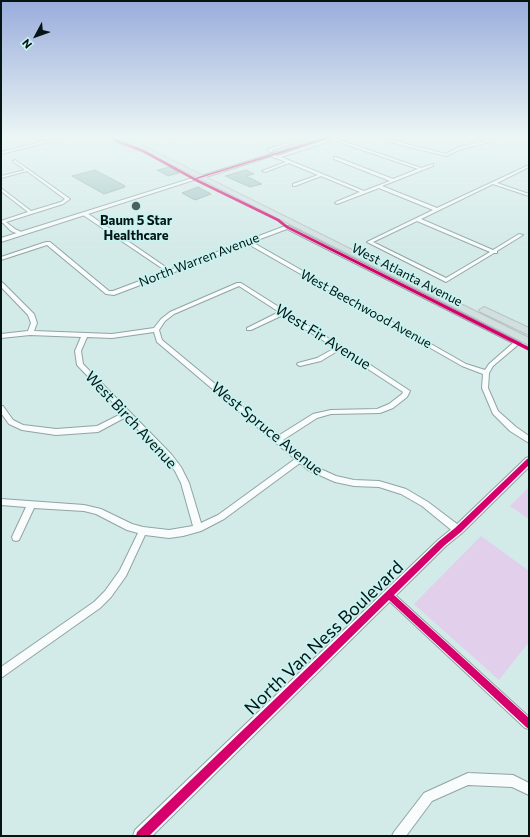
<!DOCTYPE html>
<style>
body{margin:0}
#map{position:relative;width:530px;height:837px;overflow:hidden;background:#d2eae8;font-family:Commissioner,sans-serif}
canvas{display:block}
.frame{position:absolute;inset:0;border:2px solid #051514;pointer-events:none}
.north{position:absolute;left:16px;top:16px;width:40px;height:40px;-webkit-text-stroke:3px #c7f4f1;paint-order:stroke;rotate:229deg;font-size:11px;font-weight:700;line-height:16px;text-align:center;color:#051514}
.north::after{content:'';display:block;margin:auto;width:14px;height:18px;background:#051514;clip-path:polygon(50% 0,100% 100%,50% 72%,0 100%)}
</style>
<div id="map">
<canvas width="530" height="837"></canvas>
<div class="frame"></div>
<div class="north">N</div>
</div>
<script>
const ctx = document.querySelector('canvas').getContext('2d');
ctx.lineJoin = 'round';
function paint(path, color) {
  ctx.fillStyle = color;
  ctx.fill(path, 'evenodd');
}
function shape(rows) {
  const path = new Path2D();
  for (const r of rows) {
    path.moveTo(r[0], r[1]);
    for (let i = 2; i < r.length; i += 2) path.lineTo(r[i], r[i + 1]);
  }
  return path;
}
function stroke(path, color, width, dash) {
  ctx.strokeStyle = color;
  ctx.lineWidth = width;
  ctx.lineCap = dash ? 'butt' : 'round';
  ctx.setLineDash(dash || []);
  ctx.stroke(path);
}
function label(font, color, halo, rows, align = 'center') {
  ctx.font = font + ' Commissioner,sans-serif';
  ctx.lineWidth = 3.5;
  ctx.setLineDash([]);
  ctx.textBaseline = 'middle';
  ctx.strokeStyle = halo;
  ctx.fillStyle = color;
  for (const [text, x, y, turn = 0] of rows) {
    ctx.save();
    ctx.translate(x, y);
    ctx.rotate((+turn || 0) * Math.PI / 180);
    ctx.textAlign = isNaN(turn) ? turn : align;
    if (halo) ctx.strokeText(text, 0, 0);
    ctx.fillText(text, 0, 0);
    ctx.restore();
  }
}
const green = shape([
 [100,136,114,136,174,166,187,176,140,151,133,153,128,152],
 [529,487,529,519,510,506],
 [481,536,529,571,529,642,499,680,414,604]
]);
const building = shape([
 [170,167,179,173,168,176,157,170,170,167],
 [95,170,125,186,125,187,104,194,72,176,95,170],
 [246,170,254,174,246,176,262,184,250,187,225,176,246,170],
 [198,187,211,194,195,200,182,193,198,187]
]);
const minor = shape([
 [32,136,35,136,45,141,69,136,73,136,1,154,1,152,42,142,32,136],
 [162,136,166,136,172,139,185,136,189,136,172,141,162,136],
 [250,136,254,136,244,139,242,138,250,136],
 [311,136,315,136,272,150,272,152,270,152,268,149,311,136],
 [339,136,343,136,337,139,421,168,433,164,433,166,382,186,437,208,529,165,529,167,497,183,529,194,529,196,493,184,421,219,493,250,519,234,523,235,497,251,497,253,494,253,446,282,367,242,433,210,379,188,337,204,335,203,336,202,360,192,321,176,295,186,293,186,293,184,318,175,289,163,265,172,262,171,286,162,271,156,271,154,278,156,331,138,331,137,339,136],
 [333,140,418,169,393,179,336,157,334,157,334,159,390,181,364,191,281,157,333,140],
 [417,221,490,252,446,278,373,242,417,221],
 [374,136,378,136,399,142,446,154,459,147,480,142,497,136,501,136,482,144,461,149,446,156,397,144,374,136],
 [15,160,70,199,63,204,6,222,15,229,23,233,23,235,21,235,11,231,3,223,1,223,1,221,28,212,1,191,1,188,31,211,61,202,65,199,27,171,1,178,1,176,25,170,14,162,13,161,15,160],
 [83,213,87,213,170,270,285,226,289,226,519,342,520,343,519,344,493,366,489,373,488,388,498,411,516,427,529,436,529,443,510,431,493,414,482,388,483,374,462,366,248,244,114,295,106,294,47,245,1,260,1,257,46,242,50,242,109,291,113,291,166,271,83,215,83,213],
 [287,229,513,343,489,364,485,370,466,364,252,242,287,229],
 [1,282,3,283,34,314,37,323,34,331,112,334,154,328,161,319,170,312,237,283,241,283,339,345,342,346,343,347,410,391,407,397,393,408,380,413,331,414,317,418,283,440,314,466,336,476,354,480,379,481,406,489,428,502,461,527,462,530,461,533,458,534,455,533,422,506,401,494,379,487,354,486,335,482,308,470,300,463,224,519,201,531,183,536,169,538,145,535,126,576,111,597,100,608,1,678,1,667,94,602,105,591,120,570,138,533,127,530,96,514,84,511,34,508,19,540,16,541,13,540,12,537,26,507,1,505,1,499,84,505,101,509,132,524,143,527,169,530,193,526,181,483,175,471,165,458,126,417,98,432,56,435,22,430,9,424,1,413,1,406,3,406,13,420,23,425,56,429,97,426,123,413,77,365,75,351,81,337,30,335,1,338,1,334,28,331,31,323,28,315,1,287,1,282],
 [239,286,279,312,247,328,247,330,251,330,283,315,335,348,317,358,298,363,297,364,298,365,300,366,321,361,339,350,403,392,402,394,389,404,377,409,331,410,313,414,278,436,162,340,159,330,165,321,174,314,239,286],
 [154,332,157,342,295,459,218,515,201,523,189,483,181,467,171,454,83,364,81,351,87,337,112,338,154,332],
 [390,592,393,593,529,717,529,729,525,728,387,599,385,596,387,593,390,592],
 [468,773,513,775,529,783,529,795,512,787,468,785,432,801,406,836,392,836,394,832,424,793,468,773]
]);
const tertiary = shape([
 [199,176,203,177,1,242,1,238,199,176],
 [529,457,529,467,462,533,446,546,152,836,133,836,135,830,438,540,454,527,526,458,529,457]
]);
const secondary = shape([
 [328,136,334,136,203,178,198,177,328,136]
]);
const primary = shape([
 [116,136,123,136,529,338,529,345,116,136],
 [484,307,529,328,529,335,481,312,479,310,484,307]
]);
const cycleway = shape([
 [110,136,112,136,118,140,144,150,195,178,330,136,333,136,333,137,197,179,279,219,288,226,529,347,529,351,286,228,277,221,197,182,142,152,116,142,110,136],
 [529,458,529,465,461,532,445,545,394,595,529,718,529,729,526,727,389,600,149,836,136,836,137,832,439,541,455,528,527,459,529,458]
]);
const markers = [
 [136,206,5,"#4d605e"]
];
const farPoinames = [
 ["Baum 5 Star",136,221],
 ["Healthcare",136,236]
];
const farStreetnames = [
 ["North Warren Avenue",199,260,-21],
 ["West Atlanta Avenue",407,275,27],
 ["West Beechwood Avenue",366,309,29]
];
const streetNames = [
 ["West Fir Avenue",323,337,32],
 ["West Birch Avenue",131,420,47],
 ["West Spruce Avenue",267,429,39]
];
const nearStreetnames = [
 ["North Van Ness Boulevard",324,638,-44]
];
paint(green, '#e1cfeb');
paint(building, '#a0c5c3');
stroke(building, '#95a7a7', 1);
stroke(minor, '#91a4a2', 2);
stroke(tertiary, '#91a4a2', 2);
stroke(secondary, '#91a4a2', 2);
stroke(primary, '#b8c4c4', 2);
paint(minor, '#f8fcfc');
paint(tertiary, '#f8fcfc');
paint(secondary, '#e5eded');
paint(primary, '#d1dfdf');
paint(cycleway, '#d6006c');
const sky = ctx.createLinearGradient(0, 0, 0, 253);
sky.addColorStop(0, '#99acdc');
sky.addColorStop(0.54, '#ebf6f5');
sky.addColorStop(1, '#ebf6f500');
ctx.fillStyle = sky;
ctx.fillRect(0, 0, 530, 253);
for (const [x, y, r, color] of markers) {
  const dot = new Path2D();
  dot.arc(x, y, r, 0, 2 * Math.PI);
  ctx.fillStyle = color;
  ctx.fill(dot);
  stroke(dot, '#c7f4f1', 1.5);
}
label('bold 13px', '#051514', '#c7f4f1', farPoinames);
label('13px', '#051514', '#c7f4f1', farStreetnames);
label('15px', '#051514', '#c7f4f1', streetNames);
label('18px', '#051514', '#c7f4f1', nearStreetnames);
</script>
